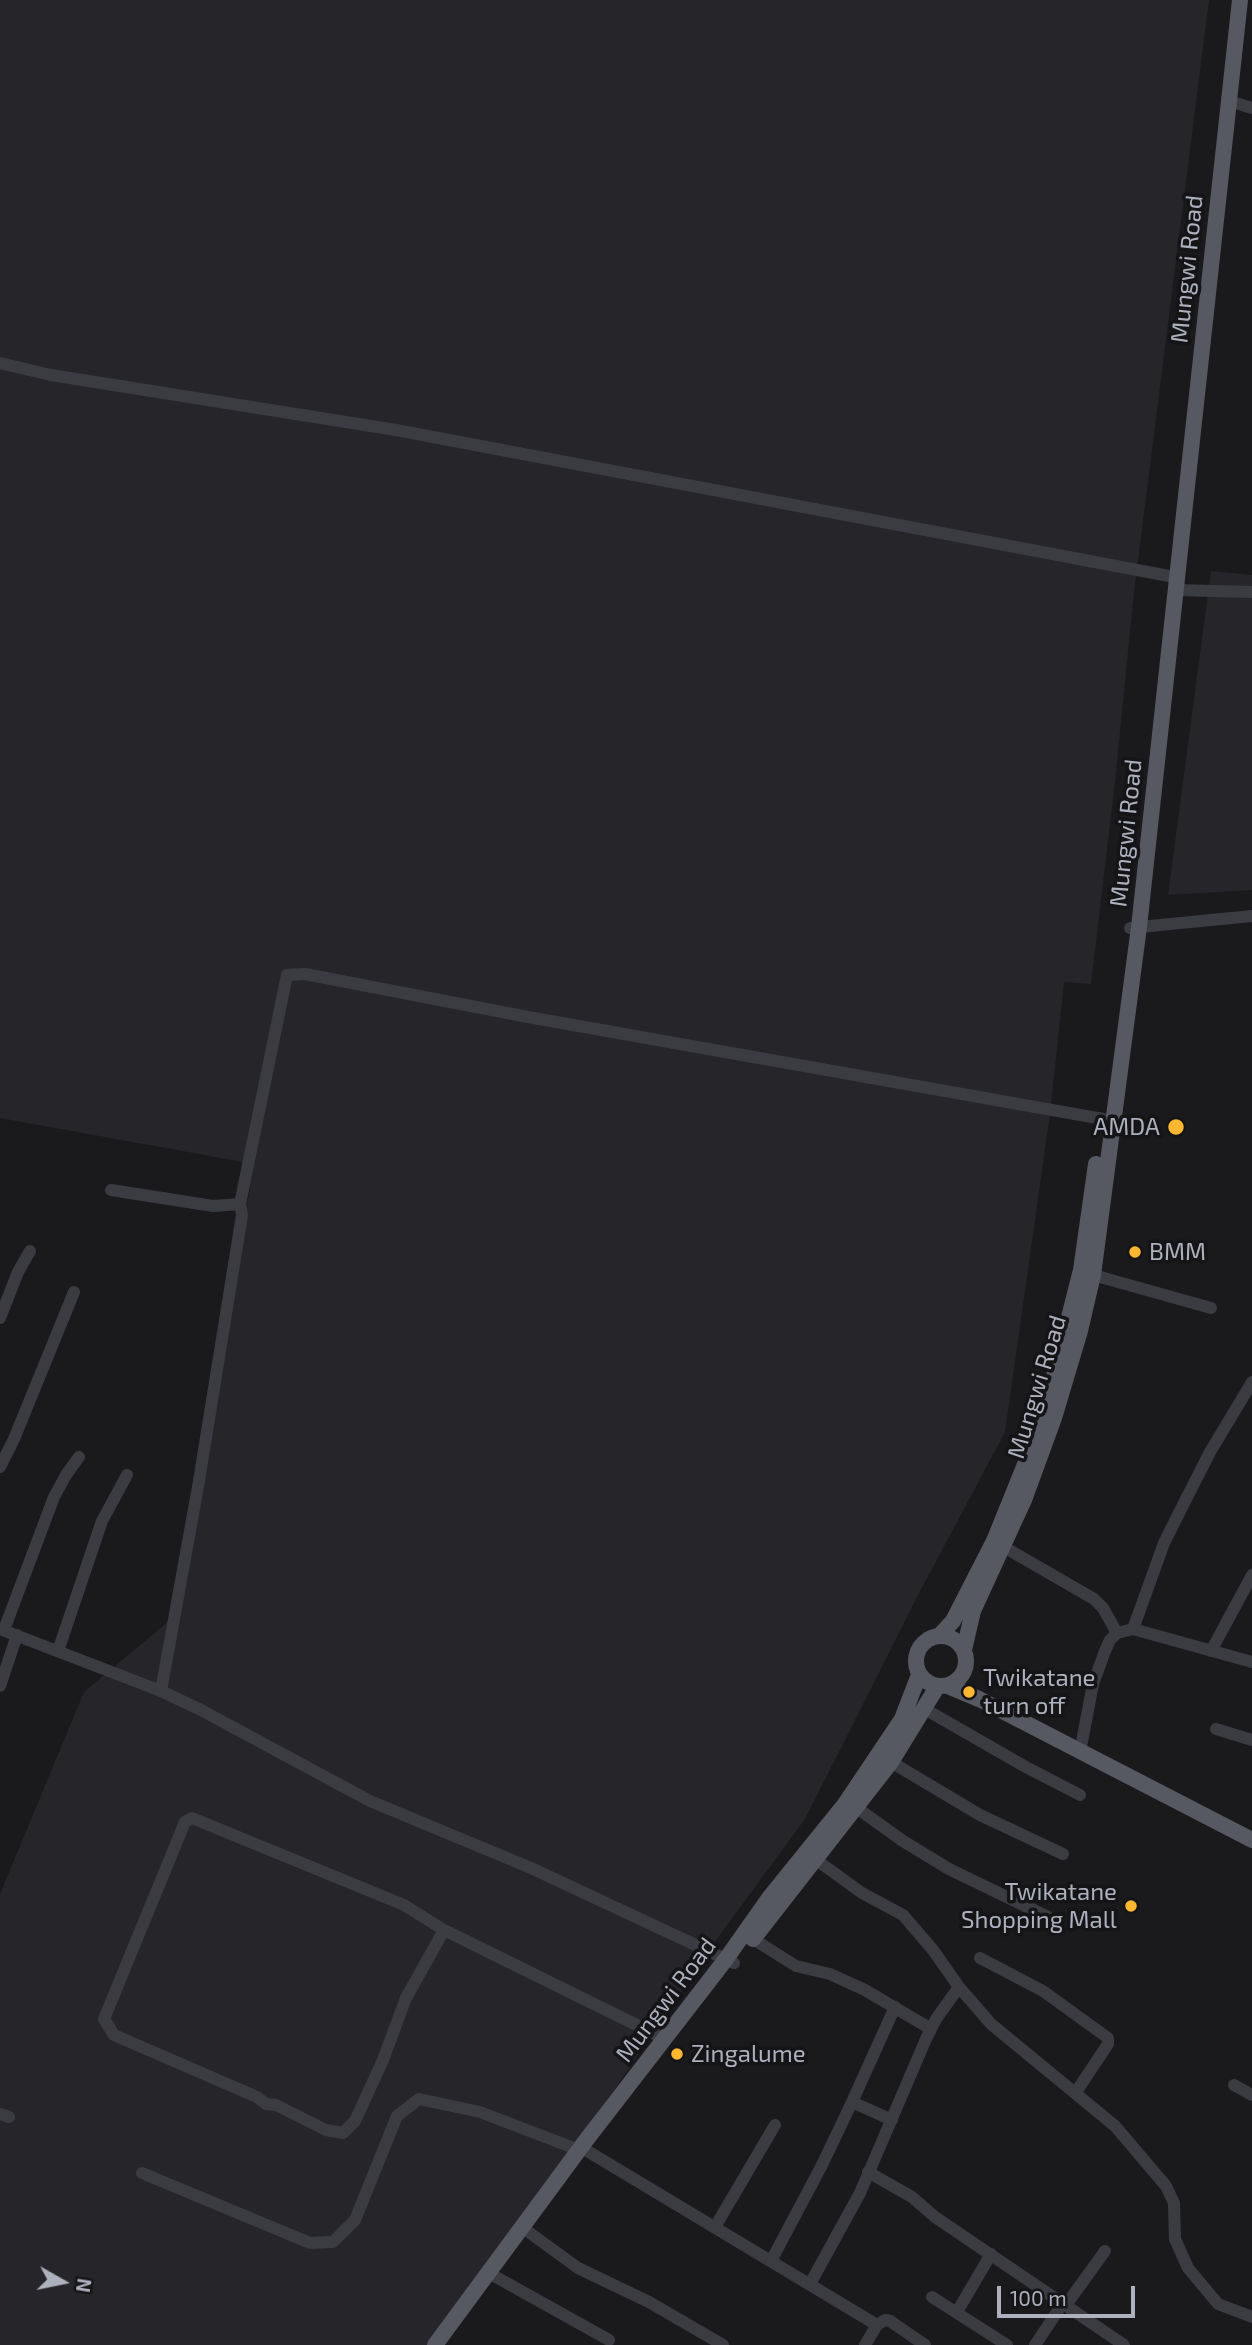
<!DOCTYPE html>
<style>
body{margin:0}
#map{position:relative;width:1252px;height:2345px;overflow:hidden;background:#1a1a1d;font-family:"Exo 2",sans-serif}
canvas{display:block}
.north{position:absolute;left:28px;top:2247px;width:70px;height:70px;-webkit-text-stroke:5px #151518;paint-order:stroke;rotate:99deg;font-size:19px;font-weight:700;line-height:28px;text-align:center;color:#acb1bd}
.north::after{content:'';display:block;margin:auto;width:24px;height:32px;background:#acb1bd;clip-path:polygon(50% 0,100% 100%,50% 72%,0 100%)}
.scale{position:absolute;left:997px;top:2286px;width:138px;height:32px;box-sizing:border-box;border:4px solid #acb1bd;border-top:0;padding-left:9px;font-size:21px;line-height:24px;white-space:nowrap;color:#acb1bd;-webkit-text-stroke:5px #151518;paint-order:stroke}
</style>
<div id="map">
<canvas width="1252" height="2345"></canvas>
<div class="north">N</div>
<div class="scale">100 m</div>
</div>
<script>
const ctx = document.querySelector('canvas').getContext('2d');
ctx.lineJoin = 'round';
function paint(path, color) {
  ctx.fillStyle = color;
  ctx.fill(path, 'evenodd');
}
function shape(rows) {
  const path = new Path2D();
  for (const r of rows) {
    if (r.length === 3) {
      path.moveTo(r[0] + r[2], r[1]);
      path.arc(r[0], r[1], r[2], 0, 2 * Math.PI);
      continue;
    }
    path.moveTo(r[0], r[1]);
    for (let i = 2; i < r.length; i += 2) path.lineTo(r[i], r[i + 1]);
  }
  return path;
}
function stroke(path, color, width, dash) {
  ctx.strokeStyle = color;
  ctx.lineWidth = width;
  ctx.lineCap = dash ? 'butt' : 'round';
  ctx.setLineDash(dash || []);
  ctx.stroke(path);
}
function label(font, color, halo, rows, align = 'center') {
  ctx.font = font + ' "Exo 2",sans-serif';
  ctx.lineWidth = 7;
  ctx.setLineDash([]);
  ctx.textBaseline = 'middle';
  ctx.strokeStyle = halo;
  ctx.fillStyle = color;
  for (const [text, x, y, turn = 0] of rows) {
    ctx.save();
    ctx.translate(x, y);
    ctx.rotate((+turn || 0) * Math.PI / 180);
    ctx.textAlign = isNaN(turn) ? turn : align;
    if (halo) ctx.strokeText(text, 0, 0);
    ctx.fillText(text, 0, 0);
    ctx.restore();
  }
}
const built = shape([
 [0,0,1209,0,1134,592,1115,782,1091,984,1064,982,1050,1114,1005,1432,917,1597,805,1819,714,1943,616,2087,427,2345,0,2345,0,1894,84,1692,175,1616,254,1164,0,1118],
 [1211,571,1252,575,1252,890,1168,895]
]);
const minor = shape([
 [1229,101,1252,108],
 [0,363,51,375,396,430,1169,576],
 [1175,590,1252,592],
 [1130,928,1252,916],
 [111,1190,213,1206,240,1204],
 [1093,1275,1211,1308],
 [0,1318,18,1272,30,1251],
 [0,1467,14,1439,74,1292],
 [997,1543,1094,1599,1103,1608,1117,1633],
 [0,1629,161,1691,201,1710,370,1801,531,1868,734,1963],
 [1133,1629,1164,1543,1181,1509,1210,1452,1252,1382],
 [4,1630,54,1497,66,1475,79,1457],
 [58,1651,102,1521,127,1475],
 [1211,1651,1252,1575],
 [0,1686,17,1635],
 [161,1691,199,1481,242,1215,240,1204,287,975,305,974,528,1017,1103,1119],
 [923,1708,1024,1766,1080,1795],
 [1216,1729,1252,1740],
 [1080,1752,1093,1684,1105,1651,1110,1640,1117,1633,1133,1629,1252,1662],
 [891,1762,980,1815,1063,1854],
 [857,1808,903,1841,949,1869,1048,1917],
 [815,1859,862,1893,903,1915,933,1950,959,1987,991,2024,1115,2126,1166,2186,1174,2203,1175,2239,1188,2268,1218,2304,1252,2317],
 [444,1930,406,1998,383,2060,355,2121,343,2133,326,2130,276,2105,266,2104,257,2097,114,2035,104,2019,185,1822,192,1818,404,1905,444,1930,665,2039],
 [753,1939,796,1966,830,1974,865,1990,931,2029],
 [980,1958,1043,1991,1108,2038,1108,2044,1076,2092],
 [1234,2085,1252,2095],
 [852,2102,895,2007],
 [0,2114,9,2117],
 [589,2152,877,2325],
 [868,2172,912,2197,935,2217,1124,2345],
 [142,2173,310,2243,333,2242,355,2220,397,2116,419,2099,480,2112,579,2150],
 [715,2227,775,2125],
 [530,2233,578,2268,649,2302,723,2345],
 [771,2261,822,2165,852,2102,892,2120],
 [496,2277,609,2340],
 [810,2284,860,2193,926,2039,936,2019,959,1987],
 [932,2297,1007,2345],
 [1066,2305,1105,2251],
 [957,2312,991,2254],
 [865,2345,877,2325,885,2320,890,2321,925,2345],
 [1035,2345,1063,2303]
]);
const major = shape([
 [940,1635,953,1621,994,1541,1032,1447,1049,1396,1081,1270,1096,1164],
 [941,1661,25],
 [964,1650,973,1611,1024,1500,1054,1418,1080,1331,1093,1275,1139,927,1240,0],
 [948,1686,979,1699,1252,1840],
 [753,1939,891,1762,937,1687],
 [435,2345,587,2139,726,1959,769,1898,845,1804,902,1719,919,1675]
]);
const markers = [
 [1176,1127,9,"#fdb731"],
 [1135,1252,7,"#fdb731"],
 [969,1692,7,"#fdb731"],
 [1131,1906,7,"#fdb731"],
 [677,2054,7,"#fdb731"]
];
const streetNames = [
 ["Mungwi Road",1187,269,-84],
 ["Mungwi Road",1126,833,-84],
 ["Mungwi Road",1037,1387,-73],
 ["Mungwi Road",666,2000,-53]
];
const poiNames = [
 ["AMDA",1160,1127,"right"],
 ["BMM",1149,1252],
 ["Twikatane",983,1678],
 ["turn off",983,1706],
 ["Twikatane",1117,1892,"right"],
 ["Shopping Mall",1117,1920,"right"],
 ["Zingalume",691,2054]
];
paint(built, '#26262a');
stroke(minor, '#3b3c42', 12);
stroke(major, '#565961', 16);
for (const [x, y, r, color] of markers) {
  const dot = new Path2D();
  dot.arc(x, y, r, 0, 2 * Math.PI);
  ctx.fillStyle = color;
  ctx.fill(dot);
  stroke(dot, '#151518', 2.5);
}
label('24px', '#acb1bd', '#151518', streetNames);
label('24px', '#acb1bd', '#151518', poiNames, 'left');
</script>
